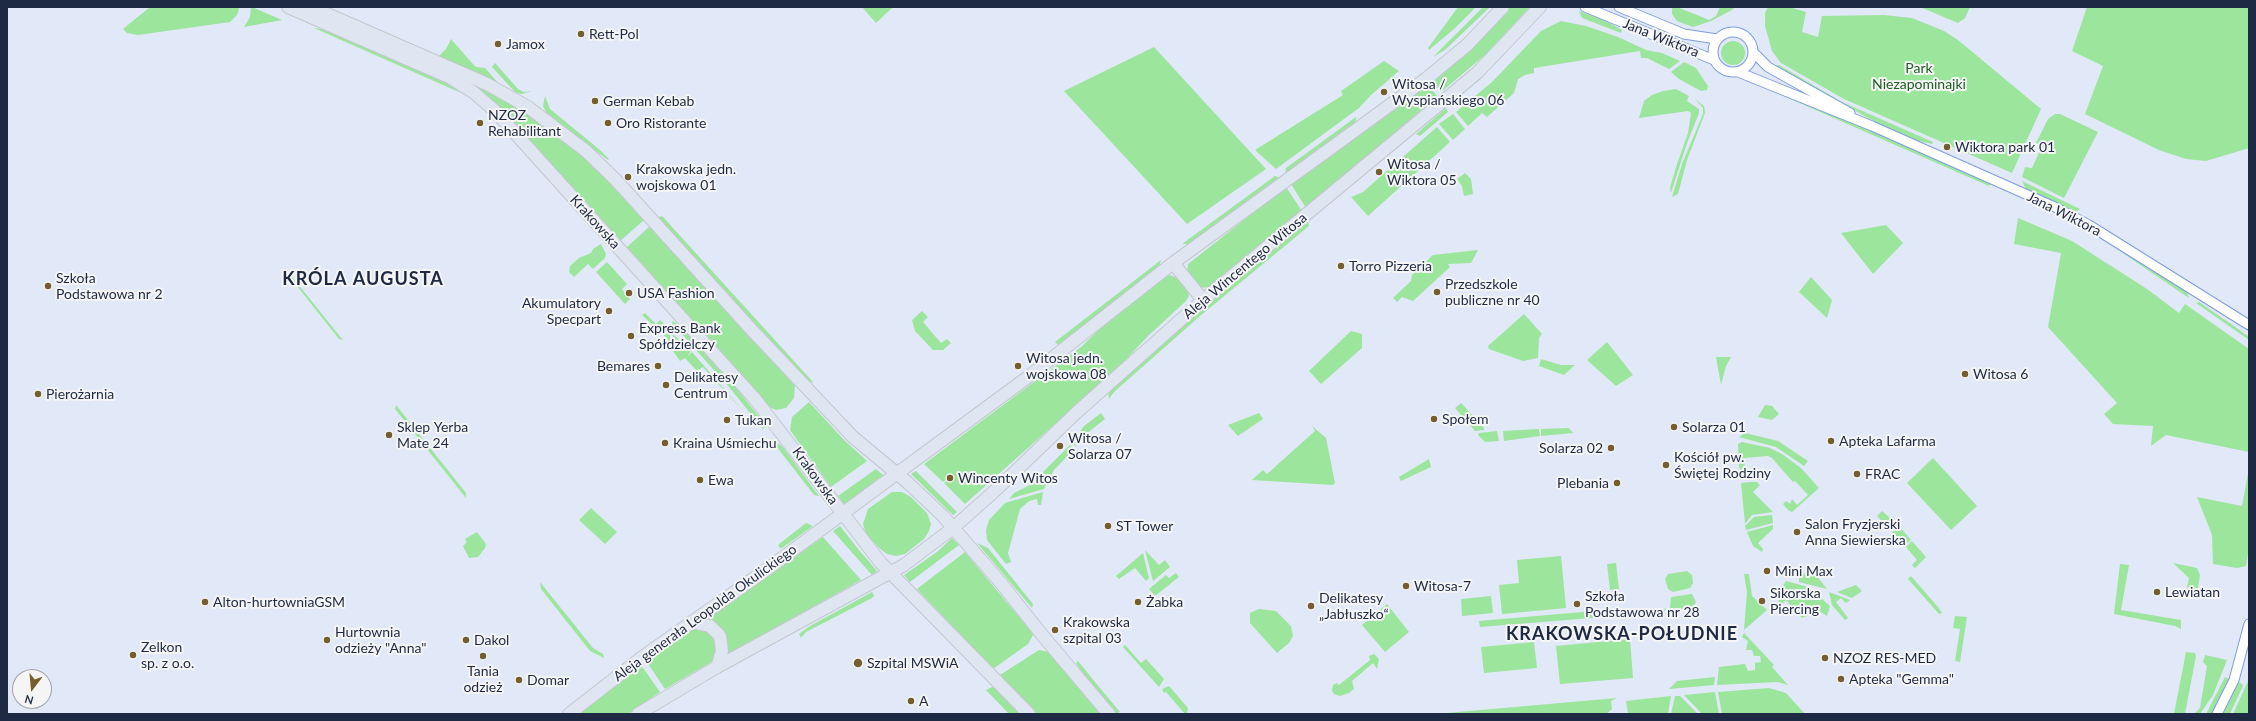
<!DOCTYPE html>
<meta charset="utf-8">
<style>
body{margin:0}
#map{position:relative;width:2256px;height:721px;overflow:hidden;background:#e1e8f7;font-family:Lato,sans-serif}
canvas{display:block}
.frame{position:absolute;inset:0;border:8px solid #1e2a44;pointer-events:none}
.north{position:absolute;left:12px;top:669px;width:40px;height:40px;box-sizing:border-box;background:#f5f5f5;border:1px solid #9fa4ae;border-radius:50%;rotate:196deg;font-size:11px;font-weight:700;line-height:16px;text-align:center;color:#1e2a44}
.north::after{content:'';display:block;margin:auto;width:14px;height:18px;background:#745e2e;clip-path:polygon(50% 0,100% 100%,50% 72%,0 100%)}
</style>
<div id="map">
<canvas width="2256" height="721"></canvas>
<div class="frame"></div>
<div class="north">N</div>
</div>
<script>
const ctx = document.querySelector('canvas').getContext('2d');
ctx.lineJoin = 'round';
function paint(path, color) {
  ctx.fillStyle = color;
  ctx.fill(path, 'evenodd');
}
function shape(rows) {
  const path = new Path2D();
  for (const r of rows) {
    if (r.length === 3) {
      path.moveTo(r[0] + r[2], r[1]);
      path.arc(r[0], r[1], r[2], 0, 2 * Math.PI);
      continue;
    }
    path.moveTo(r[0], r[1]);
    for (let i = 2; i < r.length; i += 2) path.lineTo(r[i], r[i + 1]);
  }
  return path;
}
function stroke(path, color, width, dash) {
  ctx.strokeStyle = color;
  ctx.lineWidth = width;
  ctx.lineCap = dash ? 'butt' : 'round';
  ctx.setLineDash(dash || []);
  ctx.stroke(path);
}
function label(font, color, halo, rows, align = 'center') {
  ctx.font = font + ' Lato,sans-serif';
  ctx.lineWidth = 4;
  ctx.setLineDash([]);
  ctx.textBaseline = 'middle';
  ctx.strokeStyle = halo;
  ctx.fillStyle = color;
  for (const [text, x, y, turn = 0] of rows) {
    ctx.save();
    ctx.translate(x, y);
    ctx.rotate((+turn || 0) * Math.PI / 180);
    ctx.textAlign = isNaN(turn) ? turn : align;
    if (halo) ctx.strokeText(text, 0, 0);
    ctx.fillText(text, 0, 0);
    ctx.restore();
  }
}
const green = shape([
 [150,7,239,7,239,9,237,15,230,22,138,35,127,33,123,29],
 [251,7,252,7,282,20,244,27,250,17],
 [862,7,893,7,876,23],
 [1458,7,1476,7,1454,29,1429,50,1428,48],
 [1483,7,1490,7,1445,50,1433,57],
 [1510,7,1529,8,1485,55,1441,92,1432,80,1488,31],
 [1672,7,1677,7,1709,20,1716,16,1720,7,1735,7,1732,10,1711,21,1693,27,1677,21,1672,14],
 [1768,7,1789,7,1806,12,1802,32,1818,37,1822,16,1884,15,1912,18,1944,31,1958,40,2041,109,2012,173,1844,99,1781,63,1772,51,1765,26,1765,13],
 [1920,7,1970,7,1965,18,1958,23],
 [2087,7,2249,7,2249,148,2206,161,2186,159,2159,150,2085,114,2103,66,2072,51],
 [1579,11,1604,20,1622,30,1621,33,1582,18],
 [1561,21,1586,26,1618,37,1646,50,1662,53,1680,61,1669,69,1647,58,1641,58,1640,51,1534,68,1534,73,1525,75,1518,79,1514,93,1487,117,1482,113,1468,126,1456,112,1492,82,1541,31],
 [314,28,330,30,434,74,461,93],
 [451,39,472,63,476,67,485,68,500,85,438,57,446,49],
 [1733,53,12],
 [1154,47,1266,169,1187,224,1064,91],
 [1384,61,1399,71,1371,95,1359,108,1276,169,1255,150,1343,95,1341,91],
 [1684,62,1696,68,1708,86,1707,90,1701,91,1679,79,1671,72],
 [495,63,518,89,524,92,532,91,521,94,515,92,492,67],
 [1779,65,1842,102,1933,142,1932,144,1915,140,1877,123,1775,66],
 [473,83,529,115,587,159,644,220,619,242],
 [1428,84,1437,96,1356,167,1306,208,1291,184],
 [1764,86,1885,137,1991,184,1989,186,1763,87],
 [1676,89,1689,96,1687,101,1699,109,1699,113,1686,146,1671,193,1670,188,1676,167,1688,133,1691,113,1688,111,1639,118,1644,101,1652,95,1663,91],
 [545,96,550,109,600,150,609,159,608,160,547,114,543,106],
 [1695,99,1704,106,1705,113,1687,160,1678,194,1672,197,1682,164,1703,114,1703,108],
 [1446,108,1448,112,1420,136,1416,134],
 [1453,114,1465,129,1453,140,1439,124],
 [2055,114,2060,114,2098,132,2064,198,2022,177,2025,167,2032,168,2042,146,2036,143,2048,119],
 [1356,117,1356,120,1351,127,1285,174,1286,168],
 [1437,127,1450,142,1368,216,1351,197,1363,192],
 [1465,173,1471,179,1473,194,1464,196,1462,186,1457,179],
 [1275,176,1280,178,1190,244,1182,244],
 [2022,181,2055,197,2080,209,2076,212,2026,189],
 [1286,187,1302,211,1209,287,1199,288,1187,272,1188,264],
 [661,216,663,217,814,383,809,381,740,308,658,218],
 [2018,218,2072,241,2147,289,2179,313,2185,304,2249,349,2249,452,2166,435,2151,446,2153,426,2113,424,2104,414,2117,403,2048,327,2061,253,2014,244],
 [1308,221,1309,226,1200,316,1114,392,1109,399,1108,392,1192,316],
 [1886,225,1903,243,1873,274,1841,233],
 [650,226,795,386,794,398,786,408,776,410,769,407,626,248],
 [601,244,606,254,605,258,593,269,588,264,574,277,569,272,570,266,579,258,591,253,593,249],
 [2111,245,2165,278,2187,292,2189,298],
 [1478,250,1471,263,1448,264,1450,267,1413,301,1402,297,1397,302,1393,298,1411,281,1412,275,1433,255],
 [1161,260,1159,267,1058,345,1055,342],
 [607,262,627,284,622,289,630,299,625,304,596,272],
 [285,268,338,334,343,340,339,339,286,272],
 [1170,275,1177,278,1187,289,1189,296,1185,302,1148,336,1119,367,965,504,944,483,952,478,951,476,943,482,924,464,1081,347,1109,320,1165,277],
 [1811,277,1832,300,1827,318,1799,292],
 [2199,302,2234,326,2249,337,2249,340,2196,303],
 [922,311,928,317,923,322,941,343,947,339,951,343,943,350,933,350,915,331,912,320],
 [645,313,656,324,660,320,665,325,662,329,667,334,670,332,670,349,664,342,668,339,642,315],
 [1524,314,1542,334,1539,338,1538,358,1523,361,1489,349,1488,346],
 [673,321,684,329,732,383,765,424,765,427,763,429,729,387,672,323],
 [1351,331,1362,334,1362,348,1321,384,1309,371],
 [673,334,691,351,687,357,692,352,744,412,712,377,709,377,710,375,703,367,697,371,685,358,680,361,673,351],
 [1607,342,1633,375,1616,386,1587,360],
 [1716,357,1731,357,1726,366,1721,385],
 [1541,359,1561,365,1575,365,1564,375,1539,366],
 [809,402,844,440,867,461,831,487,790,430,792,417],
 [1461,403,1484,428,1484,430,1475,431,1455,408],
 [396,405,466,493,466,498,395,409],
 [1765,405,1772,406,1779,414,1772,420,1758,417],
 [1101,413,1105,419,1075,443,1076,447,1072,443,1084,426],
 [1259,413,1263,419,1238,436,1228,425],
 [1312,426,1326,438,1335,483,1333,485,1252,480,1263,470,1267,474,1315,431],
 [1569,428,1573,433,1541,436,1541,429],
 [1539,429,1540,436,1504,441,1503,431],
 [1497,431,1499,441,1485,442,1478,435,1479,433],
 [1745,433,1778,441,1808,461,1804,466,1776,447,1739,437],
 [770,438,782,446,819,496,814,495],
 [1742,442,1770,448,1782,454,1801,468,1819,488,1792,512,1788,510,1783,504,1786,501,1790,504,1792,499,1797,505,1808,495,1795,481,1793,482,1772,458,1768,456,1744,458,1745,473,1751,472,1753,477,1742,480,1739,466,1738,444],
 [1070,445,1074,449,1054,470,1044,489,1009,499,1014,493,1030,485],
 [1933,458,1977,506,1951,530,1907,483],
 [1429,459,1431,467,1401,481,1399,477],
 [2249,468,2249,548,2246,566,2237,568,2213,564,2212,535,2197,497,2242,506],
 [876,469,883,475,844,505,838,496],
 [916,471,957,512,953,515,911,474],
 [1751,482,1757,482,1760,485,1753,492,1773,512,1752,515,1745,524,1741,483],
 [892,492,902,492,911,497,927,513,931,524,929,531,924,539,905,554,896,556,887,554,879,548,866,534,863,524,868,509],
 [1043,492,1041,505,1038,505,1037,499,1029,501,1020,509,1008,553,1011,562,1006,564,987,540,986,530,989,520,1005,503],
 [591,508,617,532,605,544,579,520],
 [1882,511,1897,524,1890,530,1877,516],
 [1772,515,1773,523,1746,530,1745,526,1754,517],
 [806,523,813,526,782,548,780,548,778,545],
 [1773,525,1773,529,1758,543,1763,549,1762,552,1753,546,1747,532],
 [1898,525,1911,540,1904,546,1892,532],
 [840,526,859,550,877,571,872,575,833,531],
 [477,532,486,544,485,548,478,557,469,558,463,546,467,542,465,539],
 [823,537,861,580,727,655,727,640,724,631,717,624,706,619],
 [952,538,959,545,910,582,904,575,937,552],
 [1912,541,1926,557,1915,568,1912,565,1917,560,1906,547],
 [977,543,988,548,1033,604,1032,608],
 [1145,550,1159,565,1165,560,1170,567,1153,581],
 [965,552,1030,630,1033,635,1028,644,993,669,917,589],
 [1143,553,1149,578,1146,581,1135,568,1119,579,1116,576],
 [1561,556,1566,608,1502,614,1499,585,1519,583,1517,560],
 [1616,563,1619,589,1610,590,1607,564],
 [2173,563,2197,568,2200,575,2197,594,2186,593,2189,578],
 [2120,564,2129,565,2121,610,2181,620,2181,629,2175,626,2114,614],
 [1687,571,1692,575,1693,583,1690,588,1673,592,1668,589,1665,579,1668,574],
 [1176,573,1179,577,1155,596,1149,589,1166,575,1169,578],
 [1801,573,1816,575,1827,589,1799,582,1799,575],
 [1744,574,1749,574,1752,596,1767,610,1744,630,1747,592],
 [1911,576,1938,607,1942,613,1939,614,1908,579],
 [1786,581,1808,587,1830,606,1827,616,1819,611,1802,618,1786,600,1779,607,1778,594],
 [540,582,593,648,603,654,604,658,590,651,541,589],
 [1856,585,1862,591,1852,598,1837,592],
 [872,592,874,596,872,598,806,632,801,638,799,634,810,626],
 [1829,592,1850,600,1846,603,1841,598,1836,602,1848,618,1845,620,1832,605],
 [1692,594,1696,602,1692,608,1654,611,1670,608,1671,597],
 [1491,596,1493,613,1462,616,1461,599],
 [1387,604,1409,632,1385,652,1362,625],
 [1259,609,1276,611,1291,626,1293,636,1289,643,1277,653,1250,623,1250,613],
 [1617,609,1617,616,1480,627,1479,621],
 [1955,616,1967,617,1960,662,1955,661,1960,629,1953,628],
 [695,627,712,632,718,646,715,660,665,689,646,661],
 [1744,633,1774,665,1772,667,1788,685,1778,682,1717,685,1719,667,1745,664,1748,671,1755,670,1755,663,1761,662,1760,656,1754,656,1752,650,1746,650,1748,641,1742,637],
 [1630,639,1633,678,1560,684,1556,646],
 [1534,642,1537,668,1484,673,1481,647],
 [1125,645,1141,663,1146,659,1164,679,1159,687,1123,647],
 [1039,650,1049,652,1101,714,1037,714,1000,675],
 [2186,652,2195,653,2196,656,2185,714,2174,714],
 [1374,654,1379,659,1377,669,1373,663,1352,681,1354,689,1349,693,1340,696,1334,694,1332,691,1333,685,1337,683,1339,685,1370,660,1369,656],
 [2205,655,2227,660,2213,695,2200,714,2194,714,2200,708,2207,666,2203,662],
 [1078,661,1095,682,1120,712,1115,714,1091,686,1076,663],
 [641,665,660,692,628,714,578,714],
 [1715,677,1714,685,1669,689,1677,681],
 [2225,677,2229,679,2219,701,2212,714,2206,714],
 [2249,679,2249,712,2248,714,2233,714],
 [2238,682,2242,684,2243,686,2235,703,2230,714,2223,714],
 [1169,686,1188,708,1187,714,1185,714,1166,692,1164,693,1162,689],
 [992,687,996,688,1022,714,1009,714,986,690],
 [1769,688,1786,693,1805,714,1722,714,1718,692],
 [1715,692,1719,714,1702,714,1684,695],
 [1671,696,1668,714,1622,714,1628,713,1626,701],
 [1675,696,1680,696,1698,714,1671,714],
 [1617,698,1611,701,1612,709,1606,714,1435,714]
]);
const minor = shape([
 [1585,7,1714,60],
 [1619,7,1684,34,1717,39],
 [1733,52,20],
 [1753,52,1768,67,1850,113],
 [1738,72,1872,126,2057,208,2089,225,2249,325],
 [2217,714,2234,680,2249,624]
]);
const major = shape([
 [288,7,449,77,473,92,494,110,755,399,880,562,1029,714],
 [311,7,487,84,528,107,586,151,616,180,750,328,853,437,907,482,943,516,1001,583,1043,636,1109,714],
 [1173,263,1203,300],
 [691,622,710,626,720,636,722,651,717,667],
 [569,714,641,658,770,567,1028,377,1173,263,1427,78,1467,45,1503,7],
 [638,714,717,667,904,565,953,528,998,488,1076,413,1203,300,1477,73,1540,7]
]);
const markers = [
 [581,34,4,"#745e2e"],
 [498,44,4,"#745e2e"],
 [1384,92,4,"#745e2e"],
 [595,101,4,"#745e2e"],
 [480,123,4,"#745e2e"],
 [608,123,4,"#745e2e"],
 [1947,147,4,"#745e2e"],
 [1379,172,4,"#745e2e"],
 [628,177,4,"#745e2e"],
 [1341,266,4,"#745e2e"],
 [48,286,4,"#745e2e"],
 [1437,292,4,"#745e2e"],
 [629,293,4,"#745e2e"],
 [609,311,4,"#745e2e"],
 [631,336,4,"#745e2e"],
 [658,366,4,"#745e2e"],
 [1018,366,4,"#745e2e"],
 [1965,374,4,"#745e2e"],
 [666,385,4,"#745e2e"],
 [38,394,4,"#745e2e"],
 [1434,419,4,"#745e2e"],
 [727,420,4,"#745e2e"],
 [1674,427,4,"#745e2e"],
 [389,435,4,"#745e2e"],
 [1831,441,4,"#745e2e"],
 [665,443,4,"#745e2e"],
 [1060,446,4,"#745e2e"],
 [1611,448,4,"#745e2e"],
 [1666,465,4,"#745e2e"],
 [1857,474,4,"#745e2e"],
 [950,478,4,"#745e2e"],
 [700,480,4,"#745e2e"],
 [1617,483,4,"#745e2e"],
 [1108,526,4,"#745e2e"],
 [1797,532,4,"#745e2e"],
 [1767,571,4,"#745e2e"],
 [1406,586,4,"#745e2e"],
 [2157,592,4,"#745e2e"],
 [1762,601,4,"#745e2e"],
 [205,602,4,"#745e2e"],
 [1138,602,4,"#745e2e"],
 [1577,604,4,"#745e2e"],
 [1311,606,4,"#745e2e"],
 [1055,630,4,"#745e2e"],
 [327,640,4,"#745e2e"],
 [466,640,4,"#745e2e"],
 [133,655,4,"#745e2e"],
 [483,656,4,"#745e2e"],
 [1825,658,4,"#745e2e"],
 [858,663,5,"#745e2e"],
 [1841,679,4,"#745e2e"],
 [519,680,4,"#745e2e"],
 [911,701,4,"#745e2e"]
];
const poiNames = [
 ["Rett-Pol",589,34],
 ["Jamox",506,44],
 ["Witosa /",1392,84],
 ["Wyspiańskiego 06",1392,100],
 ["German Kebab",603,101],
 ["NZOZ",488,115],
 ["Rehabilitant",488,131],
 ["Oro Ristorante",616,123],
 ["Wiktora park 01",1955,147],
 ["Witosa /",1387,164],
 ["Wiktora 05",1387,180],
 ["Krakowska jedn.",636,169],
 ["wojskowa 01",636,185],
 ["Torro Pizzeria",1349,266],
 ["Szkoła",56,278],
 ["Podstawowa nr 2",56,294],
 ["Przedszkole",1445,284],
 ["publiczne nr 40",1445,300],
 ["USA Fashion",637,293],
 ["Akumulatory",601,303,"right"],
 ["Specpart",601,319,"right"],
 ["Express Bank",639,328],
 ["Spółdzielczy",639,344],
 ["Witosa jedn.",1026,358],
 ["wojskowa 08",1026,374],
 ["Bemares",650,366,"right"],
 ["Witosa 6",1973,374],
 ["Delikatesy",674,377],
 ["Centrum",674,393],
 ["Pierożarnia",46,394],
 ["Społem",1442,419],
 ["Tukan",735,420],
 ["Sklep Yerba",397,427],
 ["Mate 24",397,443],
 ["Solarza 01",1682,427],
 ["Witosa /",1068,438],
 ["Solarza 07",1068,454],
 ["Apteka Lafarma",1839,441],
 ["Kraina Uśmiechu",673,443],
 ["Solarza 02",1603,448,"right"],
 ["Kościół pw.",1674,457],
 ["Świętej Rodziny",1674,473],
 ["FRAC",1865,474],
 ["Wincenty Witos",958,478],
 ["Ewa",708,480],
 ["Plebania",1609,483,"right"],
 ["Salon Fryzjerski",1805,524],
 ["Anna Siewierska",1805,540],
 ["ST Tower",1116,526],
 ["Mini Max",1775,571],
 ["Witosa-7",1414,586],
 ["Lewiatan",2165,592],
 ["Sikorska",1770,593],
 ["Piercing",1770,609],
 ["Szkoła",1585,596],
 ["Podstawowa nr 28",1585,612],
 ["Delikatesy",1319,598],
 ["„Jabłuszko“",1319,614],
 ["Alton-hurtowniaGSM",213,602],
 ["Żabka",1146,602],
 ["Krakowska",1063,622],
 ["szpital 03",1063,638],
 ["Hurtownia",335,632],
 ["odzieży \"Anna\"",335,648],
 ["Dakol",474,640],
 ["Zelkon",141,647],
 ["sp. z o.o.",141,663],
 ["NZOZ RES-MED",1833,658],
 ["Szpital MSWiA",867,663],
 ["Tania",483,671,"center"],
 ["odzież",483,687,"center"],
 ["Apteka \"Gemma\"",1849,679],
 ["Domar",527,680],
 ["A",919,701]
];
const streetNames = [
 ["Jana Wiktora",1661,38,22],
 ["Jana Wiktora",2064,214,27],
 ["Krakowska",595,222,48],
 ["Aleja Wincentego Witosa",1245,266,-40],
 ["Krakowska",815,476,54],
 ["Aleja generała Leopolda Okulickiego",705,613,-36]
];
const parkNames = [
 ["Park",1919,68],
 ["Niezapominajki",1919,84]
];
const districtNames = [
 ["KRÓLA AUGUSTA",363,279],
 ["KRAKOWSKA-POŁUDNIE",1622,634]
];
paint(green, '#9ce59d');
stroke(minor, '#7e9ddf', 11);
stroke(major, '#c4c8ce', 14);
stroke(minor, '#fff', 9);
stroke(major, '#dfe6f2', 12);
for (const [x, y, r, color] of markers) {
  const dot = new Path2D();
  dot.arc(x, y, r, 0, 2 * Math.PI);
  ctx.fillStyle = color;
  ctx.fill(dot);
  stroke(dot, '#f5f5f5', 1.5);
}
label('14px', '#1e2a44', '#f5f5f5', poiNames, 'left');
label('14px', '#1e2a44', '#f5f5f5', streetNames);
label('14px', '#1e5e23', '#f5f5f5', parkNames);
ctx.letterSpacing = '1px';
label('bold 18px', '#1e2a44', '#f5f5f5', districtNames);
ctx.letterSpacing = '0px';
</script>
